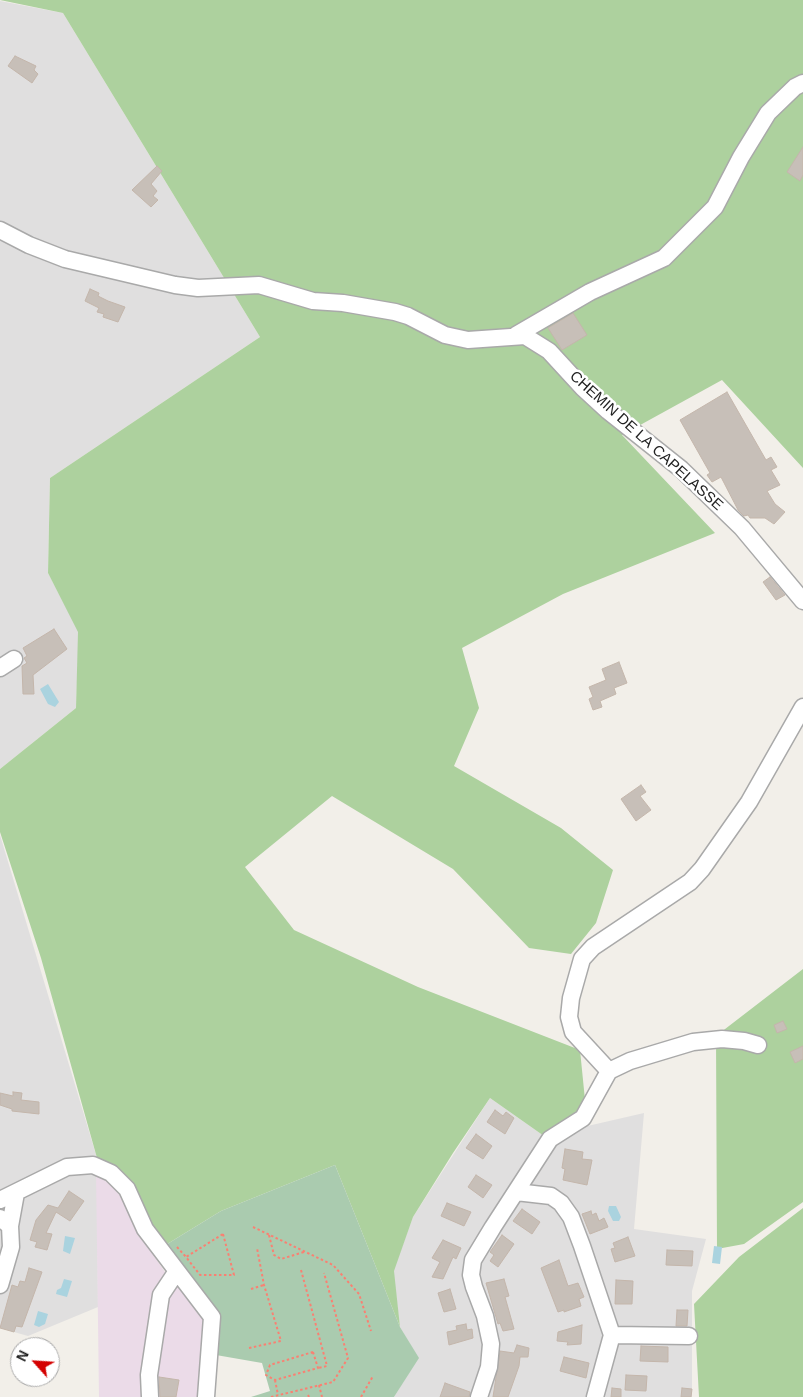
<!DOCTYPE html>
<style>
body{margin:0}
#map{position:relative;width:803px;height:1397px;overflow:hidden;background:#f2efe9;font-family:Helvetica,sans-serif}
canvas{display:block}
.north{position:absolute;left:10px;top:1337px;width:50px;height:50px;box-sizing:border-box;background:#fff;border:1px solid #a7a7a7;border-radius:50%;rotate:296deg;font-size:14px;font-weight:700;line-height:20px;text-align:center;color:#222}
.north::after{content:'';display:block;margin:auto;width:18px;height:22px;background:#d40000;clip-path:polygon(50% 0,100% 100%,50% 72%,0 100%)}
</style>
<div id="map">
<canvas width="803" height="1397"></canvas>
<div class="north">N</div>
</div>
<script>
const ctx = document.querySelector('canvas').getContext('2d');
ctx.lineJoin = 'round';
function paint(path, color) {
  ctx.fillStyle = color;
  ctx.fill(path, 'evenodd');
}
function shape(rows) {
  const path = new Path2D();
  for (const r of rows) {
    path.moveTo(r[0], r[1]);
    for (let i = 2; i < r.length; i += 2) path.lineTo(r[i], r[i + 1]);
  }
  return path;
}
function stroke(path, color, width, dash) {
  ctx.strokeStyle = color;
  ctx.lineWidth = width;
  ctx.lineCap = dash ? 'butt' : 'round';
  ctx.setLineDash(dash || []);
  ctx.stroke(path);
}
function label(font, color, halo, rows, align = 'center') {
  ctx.font = font + ' Helvetica,sans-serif';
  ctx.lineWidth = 5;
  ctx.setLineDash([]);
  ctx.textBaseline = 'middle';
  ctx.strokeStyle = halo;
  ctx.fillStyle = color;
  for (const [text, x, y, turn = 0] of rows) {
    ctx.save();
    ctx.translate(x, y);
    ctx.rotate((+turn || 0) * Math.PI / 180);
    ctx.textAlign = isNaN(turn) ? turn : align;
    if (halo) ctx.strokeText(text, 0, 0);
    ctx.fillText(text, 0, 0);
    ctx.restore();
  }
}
const residential = shape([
 [0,1,63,13,260,337,50,478,48,573,79,632,76,708,0,769],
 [0,835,97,1158,98,1307,28,1336,0,1328],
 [490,1098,544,1136,644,1113,634,1229,706,1239,692,1291,692,1397,394,1397,418,1358,400,1327,393,1271,413,1217]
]);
const industrial = shape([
 [96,1171,120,1190,150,1250,171,1281,199,1307,208,1324,201,1397,99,1397]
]);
const forest = shape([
 [0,0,803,0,803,468,722,380,622,435,715,533,563,594,462,648,479,708,454,766,561,828,613,870,596,923,571,954,529,948,453,869,332,796,245,867,294,930,418,987,580,1050,586,1110,544,1136,490,1098,453,1153,413,1217,394,1271,400,1327,335,1165,221,1211,164,1246,136,1195,124,1179,97,1158,41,958,0,832,0,769,76,708,78,632,48,573,50,478,260,337,63,13],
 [803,969,803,1202,744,1244,717,1249,716,1036],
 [803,1208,803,1397,699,1397,694,1304,739,1257]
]);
const cemetery = shape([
 [335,1165,400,1327,419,1358,394,1397,251,1397,270,1391,262,1363,216,1355,218,1345,164,1246,221,1211]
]);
const water = shape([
 [48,684,59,702,55,707,48,704,40,689],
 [609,1206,616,1206,621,1217,619,1221,613,1221,608,1211],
 [65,1236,75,1238,70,1254,63,1251],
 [714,1246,722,1247,720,1264,712,1263],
 [64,1279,72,1281,67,1297,56,1294,57,1290,61,1288],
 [38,1311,48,1314,45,1324,39,1327,34,1325]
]);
const building = shape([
 [15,56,36,66,34,70,38,74,32,83,8,66,15,56],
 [803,147,803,175,800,181,787,172,803,147],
 [157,166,162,171,151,184,157,191,153,196,158,200,151,207,132,190,157,166],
 [90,289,99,293,98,296,108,301,125,307,118,322,103,317,104,314,97,312,99,308,85,301,90,289],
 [573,313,587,335,562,350,548,328,573,313],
 [727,392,766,460,771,457,777,467,771,470,780,485,767,491,775,504,785,512,774,524,765,518,750,518,748,515,744,516,738,510,721,477,712,482,707,475,710,473,680,420,727,392],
 [770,577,785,595,776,600,763,582,770,577],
 [54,629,67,649,33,675,34,694,23,694,22,666,27,663,24,658,27,656,23,648,54,629],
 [619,662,627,683,614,688,616,694,600,701,602,707,593,710,589,699,593,697,589,687,606,680,602,669,619,662],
 [641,785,646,792,640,796,651,810,636,821,621,799,641,785],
 [783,1021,787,1029,777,1033,774,1025,783,1021],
 [803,1046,803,1059,795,1063,790,1052,803,1046],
 [13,1092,22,1093,21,1100,39,1102,39,1114,12,1111,12,1109,0,1105,0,1093,13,1096,13,1092],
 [495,1110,503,1116,506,1112,514,1118,505,1134,487,1122,495,1110],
 [476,1134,492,1146,483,1159,466,1148,476,1134],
 [565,1149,583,1152,582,1159,592,1160,587,1185,563,1180,565,1169,562,1168,565,1149],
 [476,1175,492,1185,483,1198,468,1187,476,1175],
 [69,1191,84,1201,70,1221,56,1212,46,1233,52,1234,47,1250,35,1247,37,1242,30,1240,36,1220,48,1205,58,1208,69,1191],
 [447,1203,471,1212,464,1226,441,1216,447,1203],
 [522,1209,540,1222,532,1234,513,1221,522,1209],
 [591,1211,592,1215,596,1213,599,1221,604,1218,608,1227,590,1234,582,1214,591,1211],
 [502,1235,514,1244,498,1267,490,1261,494,1255,490,1252,502,1235],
 [628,1237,635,1256,615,1262,611,1249,615,1248,613,1243,628,1237],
 [443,1240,461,1248,456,1259,453,1257,443,1279,432,1277,440,1262,432,1258,443,1240],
 [667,1250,693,1251,692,1266,666,1265,667,1250],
 [559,1260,568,1286,578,1283,584,1297,579,1299,581,1306,564,1312,564,1310,558,1312,541,1268,559,1260],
 [29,1268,42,1272,22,1327,16,1326,14,1332,0,1328,12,1285,18,1287,20,1281,25,1282,29,1268],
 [504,1279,509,1296,505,1297,514,1329,503,1331,500,1323,498,1324,486,1283,504,1279],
 [616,1280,633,1281,632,1304,615,1304,616,1280],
 [450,1289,456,1309,444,1312,438,1293,450,1289],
 [677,1310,688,1310,687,1326,676,1326,677,1310],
 [466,1324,467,1330,472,1329,473,1338,449,1345,447,1332,457,1330,456,1326,466,1324],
 [582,1325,581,1344,567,1345,568,1342,557,1341,558,1332,582,1325],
 [517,1345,529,1348,528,1357,520,1357,519,1366,508,1397,493,1397,500,1351,514,1353,517,1345],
 [641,1346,668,1347,668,1362,640,1361,641,1346],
 [564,1357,589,1363,586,1378,560,1371,564,1357],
 [626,1375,647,1376,646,1391,625,1390,626,1375],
 [159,1377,179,1380,176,1397,160,1397,159,1377],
 [445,1383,470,1392,469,1397,440,1397,445,1383],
 [612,1388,621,1389,621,1397,611,1397,612,1388],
 [682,1388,692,1389,691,1397,681,1397,682,1388]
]);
const path = shape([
 [253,1227,333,1265,359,1294,371,1331],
 [223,1234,234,1275,200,1275,186,1257,223,1234],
 [269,1235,274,1255,281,1259,304,1252],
 [177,1247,186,1257],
 [301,1270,327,1366,318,1368],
 [251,1289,264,1285],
 [249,1348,281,1341,264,1285,257,1248],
 [313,1352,318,1368,275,1380,266,1375,270,1365,313,1352],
 [275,1380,278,1395],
 [319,1385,322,1397],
 [308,1395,309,1397],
 [271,1397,333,1382,348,1358,324,1273],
 [361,1397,373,1376]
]);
const minor = shape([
 [0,230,29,245,65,259,175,285,198,288,259,285,313,301,343,303,395,312,408,316,445,335,468,340,525,336,549,351,583,388,608,411,681,469,742,528,803,601],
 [516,335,590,292,664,258,715,207,741,157,768,113,795,87,803,83],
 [0,668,14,659],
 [609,1071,573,1032,569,1017,571,998,582,959,593,947,690,882,702,869,749,802,803,707],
 [609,1071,630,1061,693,1042,722,1039,744,1041,758,1045],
 [516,1192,551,1196,561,1203,571,1217,582,1246,612,1335,595,1397],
 [0,1200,67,1167,93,1165,111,1173,127,1189,145,1229,212,1317,206,1397],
 [0,1218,10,1226,16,1193],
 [0,1285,11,1247,10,1226],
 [612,1335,689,1336],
 [150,1397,149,1375,161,1295,177,1271],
 [479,1397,489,1367,491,1344,485,1316,474,1287,471,1275,473,1260,493,1227,550,1139,583,1118,609,1071]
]);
const streetNames = [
 ["CHEMIN DE LA CAPELASSE",646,441,42]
];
paint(residential, '#e0dfdf');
paint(industrial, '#ebdbe8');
paint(forest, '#add19e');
paint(cemetery, '#aacbaf');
paint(water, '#aad3df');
paint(building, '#c7bfb8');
stroke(building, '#c4b6ab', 1);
stroke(minor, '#a9a9a9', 19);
stroke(path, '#fa8072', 2, [2.5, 2.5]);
stroke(minor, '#fff', 16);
label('15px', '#222', '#fff', streetNames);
</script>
